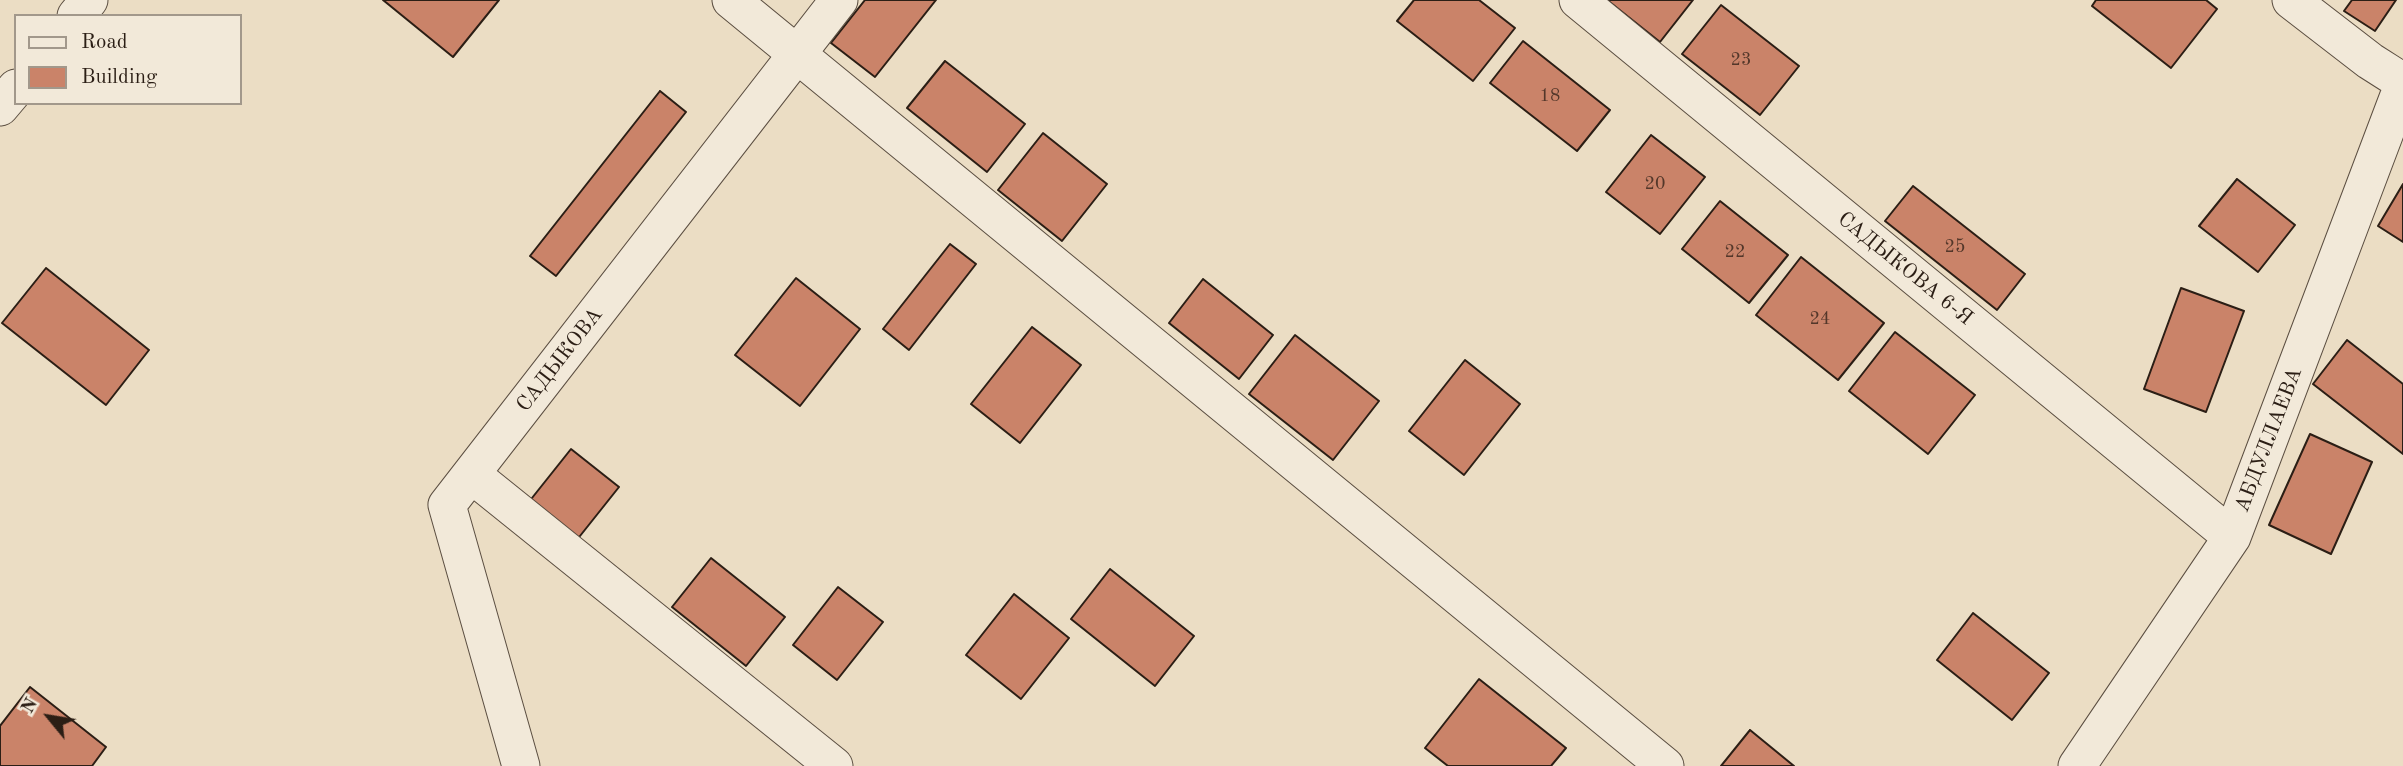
<!DOCTYPE html>
<meta charset="utf-8">
<style>
body{margin:0}
#map{position:relative;width:2403px;height:766px;overflow:hidden;background:#ebddc4;font-family:"Old Standard TT",serif}
canvas{display:block}
.legend{position:absolute;left:14px;top:14px;width:228px;height:91px;box-sizing:border-box;background:#f2e9d9;border:2px solid #a2988b;margin:0;padding:9px 12px;list-style:none;font-size:21px;color:#2b1e15}
.legend li{display:flex;align-items:center;gap:14px;height:35px}
.legend b{width:35px;border:2px solid #a2988b}
.north{position:absolute;left:14px;top:682px;width:70px;height:70px;-webkit-text-stroke:5px #f2e9d9;paint-order:stroke;rotate:300deg;font-size:19px;font-weight:700;line-height:28px;text-align:center;color:#2b1e15}
.north::after{content:'';display:block;margin:auto;width:24px;height:32px;background:#2b1e15;clip-path:polygon(50% 0,100% 100%,50% 72%,0 100%)}
</style>
<div id="map">
<canvas width="2403" height="766"></canvas>
<ul class="legend">
<li><b style="height:9px;background:#f2e9d9"></b>Road</li>
<li><b style="height:19px;background:#ca8369"></b>Building</li>
</ul>
<div class="north">N</div>
</div>
<script>
const ctx = document.querySelector('canvas').getContext('2d');
ctx.lineJoin = 'round';
function paint(path, color) {
  ctx.fillStyle = color;
  ctx.fill(path, 'evenodd');
}
function shape(rows) {
  const path = new Path2D();
  for (const r of rows) {
    path.moveTo(r[0], r[1]);
    for (let i = 2; i < r.length; i += 2) path.lineTo(r[i], r[i + 1]);
  }
  return path;
}
function stroke(path, color, width, dash) {
  ctx.strokeStyle = color;
  ctx.lineWidth = width;
  ctx.lineCap = dash ? 'butt' : 'round';
  ctx.setLineDash(dash || []);
  ctx.stroke(path);
}
function label(font, color, halo, rows, align = 'center') {
  ctx.font = font + ' "Old Standard TT",serif';
  ctx.lineWidth = 5;
  ctx.setLineDash([]);
  ctx.textBaseline = 'middle';
  ctx.strokeStyle = halo;
  ctx.fillStyle = color;
  for (const [text, x, y, turn = 0] of rows) {
    ctx.save();
    ctx.translate(x, y);
    ctx.rotate((+turn || 0) * Math.PI / 180);
    ctx.textAlign = isNaN(turn) ? turn : align;
    if (halo) ctx.strokeText(text, 0, 0);
    ctx.fillText(text, 0, 0);
    ctx.restore();
  }
}
const building = shape([
 [383,0,499,0,453,57,383,0],
 [865,0,936,0,875,77,831,43,865,0],
 [1414,0,1479,0,1515,28,1473,81,1397,21,1414,0],
 [1607,0,1693,0,1660,42,1607,0],
 [2096,0,2206,0,2217,9,2171,68,2092,6,2096,0],
 [2352,0,2396,0,2375,31,2344,11,2352,0],
 [1721,5,1799,66,1760,115,1682,54,1721,5],
 [1523,41,1610,110,1577,151,1490,83,1523,41],
 [945,61,1025,124,987,172,907,108,945,61],
 [660,91,686,112,556,276,530,256,660,91],
 [1043,133,1107,184,1062,241,998,190,1043,133],
 [1651,135,1705,177,1660,234,1606,192,1651,135],
 [2237,179,2295,225,2258,272,2199,226,2237,179],
 [2403,184,2403,242,2378,226,2403,184],
 [1913,186,2025,274,1997,310,1885,221,1913,186],
 [1720,201,1788,255,1749,303,1682,249,1720,201],
 [950,244,976,264,909,350,883,329,950,244],
 [1801,257,1884,323,1838,380,1756,315,1801,257],
 [46,268,149,350,106,405,2,323,46,268],
 [796,278,860,329,800,406,735,355,796,278],
 [1203,279,1273,335,1239,379,1169,323,1203,279],
 [2181,288,2244,311,2206,412,2144,389,2181,288],
 [1032,327,1081,365,1020,443,971,404,1032,327],
 [1895,332,1975,395,1928,454,1849,391,1895,332],
 [1295,335,1379,401,1333,460,1249,394,1295,335],
 [2347,340,2403,384,2403,454,2313,384,2347,340],
 [1465,360,1520,404,1464,475,1409,431,1465,360],
 [2310,434,2372,462,2331,554,2269,525,2310,434],
 [571,449,619,487,576,541,528,503,571,449],
 [711,558,785,617,746,666,672,607,711,558],
 [1110,569,1194,636,1155,686,1071,619,1110,569],
 [838,587,883,622,837,680,793,645,838,587],
 [1014,594,1069,638,1021,699,966,655,1014,594],
 [1973,613,2049,673,2012,720,1937,660,1973,613],
 [1479,679,1566,748,1551,766,1448,766,1425,748,1479,679],
 [30,687,106,747,92,766,0,766,0,726,30,687],
 [1750,730,1794,766,1721,766,1750,730]
]);
const street = shape([
 [731,0,1665,766],
 [1578,0,2232,537],
 [2291,0,2370,61,2403,82],
 [76,16,89,0],
 [0,107,16,88],
 [471,474,834,766],
 [521,766,447,505,839,0],
 [2077,766,2232,537,2403,85]
]);
const numberNames = [
 ["23",1741,60],
 ["18",1550,96],
 ["20",1655,184],
 ["25",1955,247],
 ["22",1735,252],
 ["24",1820,319]
];
const streetNames = [
 ["САДЫКОВА 6-Я",1905,269,39],
 ["САДЫКОВА",560,360,-52],
 ["АБДУЛЛАЕВА",2269,440,-69]
];
paint(building, '#ca8369');
stroke(building, '#2b1e15', 2);
stroke(street, '#5b4e41', 39);
stroke(street, '#f2e9d9', 37);
label('18px', '#53372a', null, numberNames);
label('21px', '#2b1e15', '#f2e9d9', streetNames);
</script>
